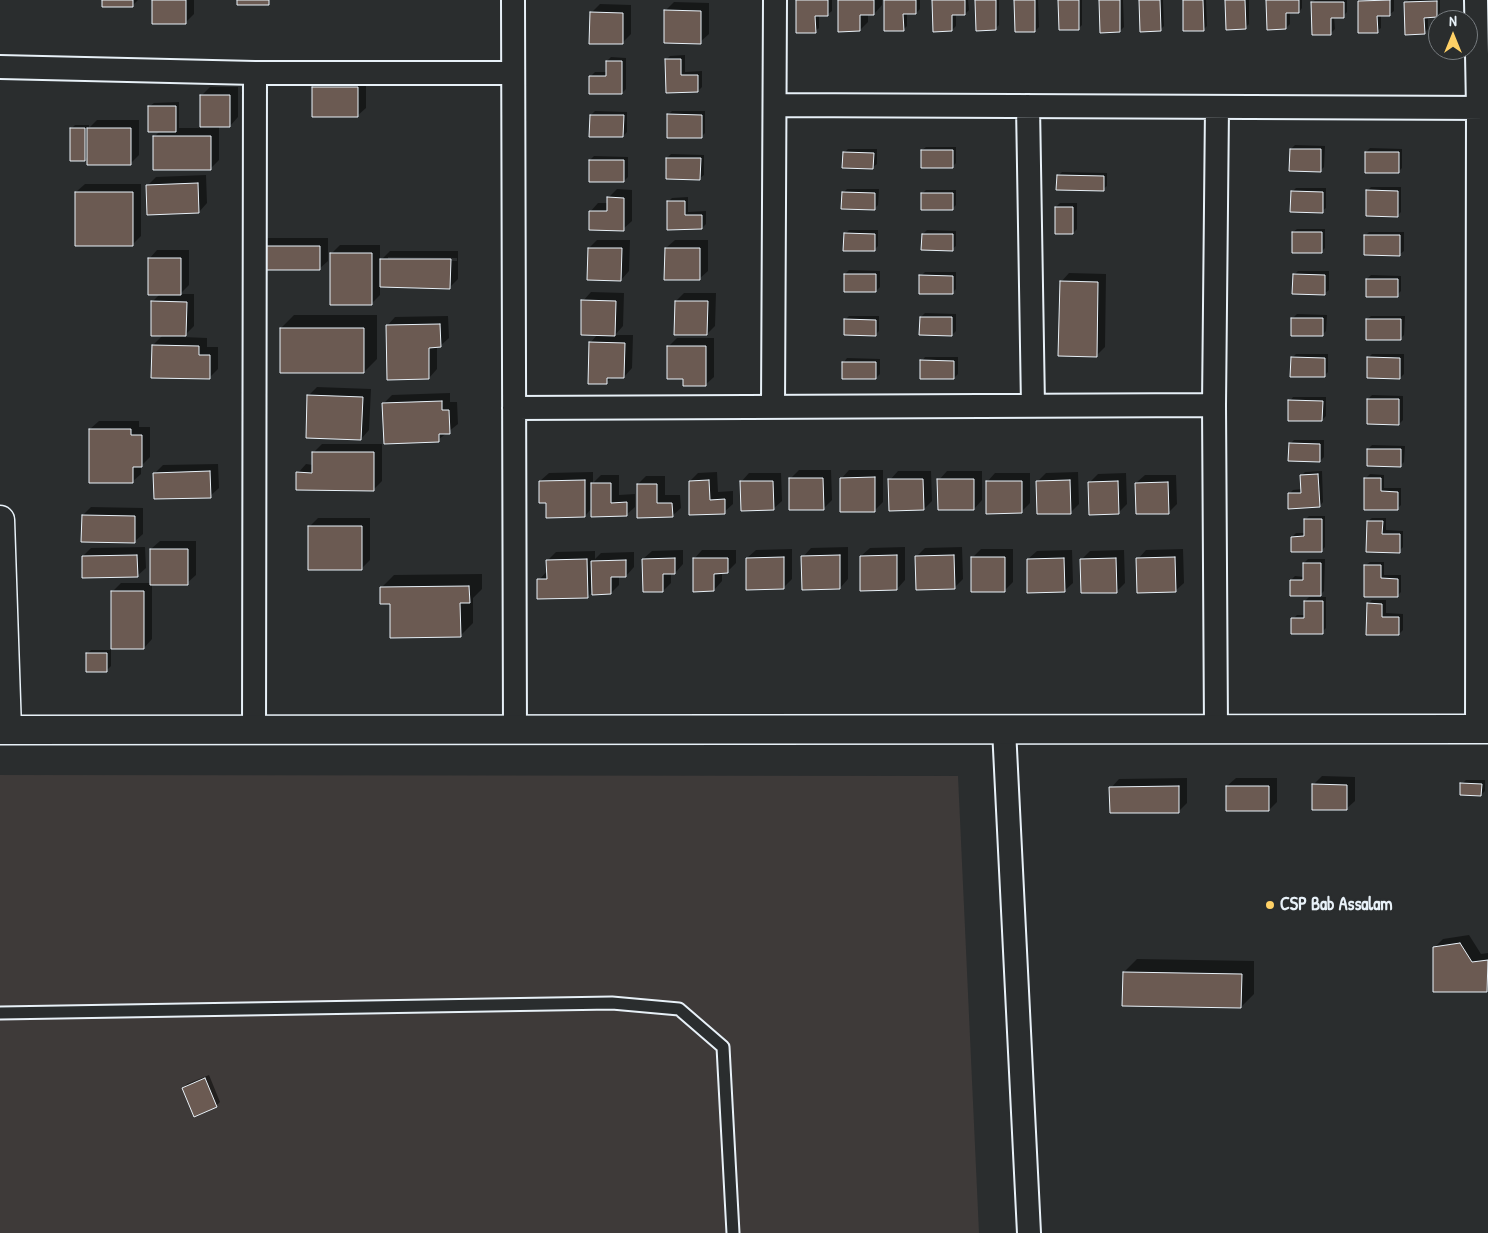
<!DOCTYPE html>
<style>
body{margin:0}
#map{position:relative;width:1488px;height:1233px;overflow:hidden;background:#2a2d2e;font-family:"Patrick Hand",sans-serif}
canvas{display:block}
.north{position:absolute;left:1428px;top:10px;width:50px;height:50px;box-sizing:border-box;background:#2a2d2e;border:1px solid #767b7f;border-radius:50%;rotate:0deg;font-size:14px;font-weight:700;line-height:20px;text-align:center;color:#e8f1f8}
.north::after{content:'';display:block;margin:auto;width:18px;height:22px;background:#ffd166;clip-path:polygon(50% 0,100% 100%,50% 72%,0 100%)}
</style>
<div id="map">
<canvas width="1488" height="1233"></canvas>
<div class="north">N</div>
</div>
<script>
const ctx = document.querySelector('canvas').getContext('2d');
ctx.lineJoin = 'round';
function paint(path, color) {
  ctx.fillStyle = color;
  ctx.fill(path, 'evenodd');
}
function shape(rows) {
  const path = new Path2D();
  for (const r of rows) {
    path.moveTo(r[0], r[1]);
    for (let i = 2; i < r.length; i += 2) path.lineTo(r[i], r[i + 1]);
  }
  return path;
}
function stroke(path, color, width, dash) {
  ctx.strokeStyle = color;
  ctx.lineWidth = width;
  ctx.lineCap = dash ? 'butt' : 'round';
  ctx.setLineDash(dash || []);
  ctx.stroke(path);
}
function label(font, color, halo, rows, align = 'center') {
  ctx.font = font + ' "Patrick Hand",sans-serif';
  ctx.lineWidth = 4.5;
  ctx.setLineDash([]);
  ctx.textBaseline = 'middle';
  ctx.strokeStyle = halo;
  ctx.fillStyle = color;
  for (const [text, x, y, turn = 0] of rows) {
    ctx.save();
    ctx.translate(x, y);
    ctx.rotate((+turn || 0) * Math.PI / 180);
    ctx.textAlign = isNaN(turn) ? turn : align;
    if (halo) ctx.strokeText(text, 0, 0);
    ctx.fillText(text, 0, 0);
    ctx.restore();
  }
}
const built = shape([
 [0,775,958,776,979,1233,0,1233]
]);
const shadow = shape([
 [104,0,138,0,133,5],
 [154,0,194,0,194,14,186,22],
 [798,0,832,0,832,11,828,14,819,15,819,28,815,31],
 [839,0,882,0,882,5,874,14,868,14,868,22,860,30],
 [885,0,920,0,920,9,916,13,907,13,907,26,903,30],
 [934,0,968,0,969,10,965,14,956,14,956,26,952,30],
 [977,0,999,0,999,25,995,29],
 [1016,0,1038,0,1039,27,1035,31],
 [1060,0,1082,0,1082,25,1078,29],
 [1101,0,1123,0,1124,27,1120,31],
 [1141,0,1163,0,1164,26,1160,30],
 [1184,0,1206,0,1207,26,1203,30],
 [1226,0,1249,0,1249,24,1245,28],
 [1268,0,1302,0,1302,8,1299,12,1290,12,1290,24,1286,28],
 [1315,0,1347,0,1347,12,1343,16,1334,17,1335,29,1331,33,1312,2],
 [1360,0,1394,0,1394,11,1390,14,1381,15,1381,28,1377,31,1359,1],
 [1408,0,1440,0,1440,12,1437,16,1428,16,1428,29,1424,33,1406,3],
 [674,2,709,3,709,34,700,42,666,10],
 [600,4,631,5,631,34,622,43,591,13],
 [685,55,685,72,702,71,702,87,698,91,667,91,666,60,670,56],
 [611,57,626,58,626,89,622,93,591,76,595,72,607,72,607,61],
 [321,79,366,79,366,108,357,116,313,87],
 [210,87,238,87,238,117,230,126,219,126,219,160,210,169,155,136,160,131,150,106,154,103,179,102,179,128,201,128,201,96],
 [595,111,627,112,627,132,623,136,591,115],
 [672,111,705,111,705,133,701,137,668,115],
 [97,120,139,120,139,155,131,163,88,156,85,160,71,129,75,125,89,125,89,128],
 [1295,145,1325,146,1324,167,1320,171,1291,149],
 [926,147,956,147,956,163,952,167,922,150],
 [1370,148,1402,149,1402,168,1398,172,1366,152],
 [848,149,877,149,877,164,873,167,844,153],
 [671,154,704,155,704,175,700,178,667,158],
 [594,156,628,157,628,177,624,181,590,160],
 [1062,172,1107,173,1107,186,1103,189,1058,176],
 [206,175,207,203,199,212,147,186,156,177],
 [85,184,141,184,141,236,133,244,76,192],
 [1371,187,1401,187,1401,212,1397,216,1367,191],
 [1296,188,1326,188,1326,208,1322,211,1292,192],
 [617,189,632,190,632,221,623,229,590,212,598,203,608,203,608,198],
 [847,189,879,189,878,205,874,209,843,193],
 [926,190,956,190,956,205,952,209,922,194],
 [688,197,688,212,706,211,706,224,702,228,668,228,668,202,672,198],
 [1060,203,1077,203,1077,229,1073,233,1056,207],
 [1297,229,1325,229,1325,248,1321,252,1293,232],
 [849,230,878,230,878,246,874,250,845,234],
 [927,230,956,231,956,246,952,249,923,234],
 [1369,232,1404,232,1404,251,1400,254,1365,236],
 [268,238,328,238,328,261,319,269,259,246],
 [597,240,630,240,629,271,621,280,589,248],
 [675,240,708,240,708,271,699,279,666,248],
 [340,245,380,245,380,261,390,251,458,251,458,279,450,287,380,286,380,295,371,304,332,253],
 [388,257,457,258,457,261,388,260],
 [157,250,189,250,189,285,180,294,194,294,194,326,183,337,207,338,207,347,218,347,218,369,210,377,153,345,163,335,152,302,161,293,149,259],
 [849,270,880,271,880,287,876,291,845,274],
 [1298,271,1329,271,1329,290,1325,293,1294,275],
 [925,272,956,272,956,289,952,293,921,276],
 [1069,273,1106,274,1105,347,1097,355,1061,282],
 [1371,275,1401,276,1401,291,1397,295,1367,279],
 [591,292,624,293,623,326,615,335,633,335,632,368,624,377,612,377,606,383,590,343,598,334,583,301],
 [684,293,716,293,715,326,707,334,676,301],
 [925,313,956,314,956,331,952,335,921,317],
 [1297,314,1327,315,1326,331,1322,335,1293,318],
 [294,315,377,315,377,359,364,372,281,328],
 [448,316,449,338,440,346,437,346,437,369,429,378,387,326,395,317],
 [849,316,879,316,879,331,875,335,845,320],
 [1371,316,1405,316,1404,335,1400,339,1367,319],
 [677,338,714,338,714,377,705,385,684,377,669,346],
 [1296,354,1328,354,1328,372,1324,376,1292,358],
 [1372,354,1404,354,1404,374,1400,378,1368,358],
 [925,357,958,357,958,374,954,378,922,361],
 [847,358,880,359,880,374,876,378,844,362],
 [317,387,371,389,369,430,361,439,308,396],
 [450,393,450,402,457,402,458,424,438,440,383,404,392,395],
 [1372,395,1403,396,1403,420,1399,424,1368,399],
 [1293,397,1326,397,1326,416,1322,420,1290,401],
 [99,421,139,421,139,427,150,427,150,457,141,466,141,474,132,482,90,429],
 [1294,440,1324,440,1324,457,1320,461,1290,444],
 [322,444,382,444,382,481,373,490,298,473,306,464,313,465,314,452],
 [1372,445,1405,446,1404,462,1400,466,1368,449],
 [218,464,219,488,210,496,154,474,163,465],
 [799,470,831,470,832,500,823,509,790,479],
 [849,470,883,470,883,502,874,511,841,479],
 [898,471,931,471,932,501,924,509,890,480],
 [947,471,982,471,982,500,974,509,939,480],
 [1322,471,1323,502,1320,506,1289,494,1293,490,1302,489,1301,476,1305,472],
 [593,472,593,483,601,475,619,475,619,495,635,494,635,507,626,515,592,508,585,516,547,501,540,481,549,473],
 [717,472,718,492,733,491,733,504,724,512,691,513,690,481,698,473],
 [1078,472,1079,504,1071,512,1038,481,1046,473],
 [749,473,781,473,782,501,773,509,741,482],
 [995,473,1030,473,1030,503,1021,512,987,482],
 [1126,473,1127,504,1118,513,1090,482,1098,474],
 [1370,474,1384,475,1384,488,1401,488,1401,505,1397,509,1366,478],
 [1145,475,1176,475,1177,504,1169,512,1136,483],
 [646,476,665,476,665,495,680,495,681,508,672,516,638,516,638,484],
 [91,507,143,508,143,534,134,542,83,515],
 [1309,516,1325,516,1325,547,1321,551,1292,537,1296,533,1305,533,1305,520],
 [318,518,370,518,370,560,361,569,309,527],
 [1372,518,1386,518,1386,530,1403,531,1403,547,1399,551,1368,521],
 [160,541,196,541,196,575,187,583,152,583,152,639,144,648,112,592,121,583,151,583,151,549],
 [145,547,146,568,137,576,83,556,91,548],
 [848,547,848,579,840,588,803,557,811,548],
 [905,547,905,580,897,589,861,556,870,548],
 [962,547,963,579,954,588,917,556,925,548],
 [792,549,792,579,783,588,747,558,756,550],
 [981,549,1013,549,1013,582,1004,591,972,558],
 [1183,549,1184,583,1175,591,1138,559,1146,550],
 [683,550,683,564,675,573,671,573,671,583,663,591,643,559,652,551],
 [702,550,736,550,736,563,727,572,722,572,722,581,714,590,694,559],
 [1072,550,1073,583,1064,591,1028,559,1037,551],
 [1124,550,1125,583,1116,592,1082,559,1090,551],
 [595,551,595,559,601,553,634,552,634,567,626,576,619,576,619,585,611,593,591,593,588,597,539,580,548,570,548,560,556,552],
 [1308,559,1325,559,1324,591,1320,595,1291,580,1295,576,1304,577,1304,563],
 [1370,562,1384,562,1384,575,1401,575,1401,592,1397,596,1366,565],
 [482,574,482,589,473,598,473,623,460,636,392,603,381,588,394,575],
 [1309,597,1326,597,1326,628,1322,632,1293,619,1297,615,1306,615,1305,601],
 [1372,600,1386,600,1386,613,1403,614,1403,630,1399,634,1368,604],
 [91,650,111,650,111,666,107,670,87,654],
 [1322,776,1355,777,1355,801,1346,809,1314,784],
 [1187,778,1187,803,1179,811,1111,788,1119,779],
 [1236,778,1277,778,1277,802,1269,810,1227,786],
 [1466,780,1485,780,1485,791,1481,795,1462,784],
 [1469,935,1481,954,1488,953,1488,989,1486,991,1435,947,1443,939],
 [1137,959,1254,961,1254,994,1241,1007,1124,972],
 [209,1075,220,1102,216,1106,184,1088,187,1084]
]);
const building = shape([
 [102,0,133,0,133,7,102,7,102,0],
 [152,0,186,0,186,24,152,24,152,0],
 [237,0,269,0,269,5,237,5,237,0],
 [796,0,828,0,828,16,815,16,816,33,796,33,796,0],
 [838,0,874,0,874,15,860,15,860,31,838,32,838,0],
 [884,0,916,0,916,14,903,14,904,31,884,31,884,0],
 [932,0,965,0,965,15,952,15,952,31,933,32,932,0],
 [975,0,996,0,996,30,976,31,975,0],
 [1014,0,1035,0,1035,32,1015,32,1014,0],
 [1058,0,1079,0,1079,30,1059,30,1058,0],
 [1099,0,1120,0,1120,32,1100,33,1099,0],
 [1139,0,1160,0,1161,31,1140,32,1139,0],
 [1183,0,1203,0,1204,31,1183,31,1183,0],
 [1225,0,1245,0,1246,29,1226,30,1225,0],
 [1266,0,1299,0,1299,13,1286,13,1286,29,1267,30,1266,0],
 [1390,0,1390,16,1377,16,1378,33,1358,33,1358,1,1390,0],
 [1437,1,1437,17,1424,18,1425,34,1405,35,1404,2,1437,1],
 [1311,2,1344,2,1344,18,1331,18,1331,35,1312,35,1311,2],
 [664,10,701,11,701,44,664,43,664,10],
 [590,12,623,13,623,44,589,44,590,12],
 [665,59,681,59,681,75,698,75,698,92,666,93,665,59],
 [606,61,622,61,622,94,589,94,589,76,606,76,606,61],
 [312,87,358,87,358,117,312,117,312,87],
 [200,95,230,95,230,127,200,127,200,95],
 [148,106,176,106,176,132,148,132,148,106],
 [667,114,702,115,702,138,667,138,667,114],
 [590,115,624,115,623,137,589,137,590,115],
 [70,128,85,128,85,161,70,161,70,128],
 [87,128,131,128,131,165,87,165,87,128],
 [153,136,211,136,211,170,153,170,153,136],
 [1290,149,1321,149,1321,172,1289,171,1290,149],
 [921,150,953,150,953,168,921,168,921,150],
 [843,152,874,153,873,169,842,168,843,152],
 [1365,152,1399,152,1399,173,1365,173,1365,152],
 [666,158,701,158,700,180,666,179,666,158],
 [589,160,624,160,624,182,589,182,589,160],
 [1057,175,1104,176,1104,191,1056,190,1057,175],
 [198,183,199,213,147,215,146,185,198,183],
 [1366,190,1398,191,1398,217,1366,216,1366,190],
 [1291,191,1323,192,1323,213,1290,212,1291,191],
 [75,192,133,192,133,246,75,246,75,192],
 [842,192,875,193,875,210,841,209,842,192],
 [921,193,953,193,953,210,921,210,921,193],
 [607,197,624,198,624,231,589,230,589,211,607,211,607,197],
 [667,201,685,201,685,215,702,215,702,229,667,230,667,201],
 [1055,207,1073,207,1073,234,1055,234,1055,207],
 [1292,232,1322,232,1322,253,1292,253,1292,232],
 [844,233,875,234,875,251,843,251,844,233],
 [922,234,953,234,953,251,921,250,922,234],
 [1364,235,1400,235,1400,256,1364,255,1364,235],
 [258,246,320,246,320,270,258,270,258,246],
 [588,248,622,248,621,281,587,280,588,248],
 [665,248,700,248,700,280,664,280,665,248],
 [330,253,372,253,372,305,330,305,330,253],
 [148,258,181,258,181,295,148,295,148,258],
 [380,259,451,259,450,289,380,287,380,259],
 [844,274,876,274,876,292,844,292,844,274],
 [1293,274,1325,275,1325,295,1292,294,1293,274],
 [919,275,953,276,953,294,919,294,919,275],
 [1366,279,1398,279,1398,297,1366,297,1366,279],
 [1060,281,1098,282,1097,357,1058,356,1060,281],
 [581,300,616,301,615,336,581,335,581,300],
 [151,301,187,302,186,336,151,336,151,301],
 [675,301,708,301,707,335,674,335,675,301],
 [920,317,952,317,952,336,919,335,920,317],
 [1291,318,1323,318,1323,336,1291,336,1291,318],
 [844,319,876,320,876,336,844,335,844,319],
 [1366,319,1401,319,1401,340,1366,340,1366,319],
 [440,324,441,347,429,348,429,379,387,380,386,325,440,324],
 [280,328,364,328,364,373,280,373,280,328],
 [589,342,625,343,624,378,607,378,607,384,588,384,589,342],
 [152,345,199,346,199,355,210,355,210,379,151,378,152,345],
 [667,346,706,346,706,386,683,386,683,379,667,379,667,346],
 [1291,357,1325,358,1325,377,1290,377,1291,357],
 [1367,357,1400,358,1400,379,1367,378,1367,357],
 [920,360,954,361,954,379,920,379,920,360],
 [842,362,876,362,876,379,842,379,842,362],
 [307,395,363,397,361,440,306,438,307,395],
 [1367,399,1399,399,1399,425,1367,424,1367,399],
 [1288,400,1323,401,1322,421,1288,421,1288,400],
 [442,401,442,410,449,410,450,434,439,434,439,442,384,444,382,403,442,401],
 [89,429,131,429,131,435,142,435,142,467,133,467,133,483,89,483,89,429],
 [1289,443,1320,444,1320,462,1288,461,1289,443],
 [1367,449,1401,449,1401,467,1367,466,1367,449],
 [312,452,374,452,374,491,296,490,296,472,312,473,312,452],
 [210,471,211,498,154,499,153,473,210,471],
 [1318,474,1320,507,1288,509,1288,493,1301,493,1300,475,1318,474],
 [875,477,875,512,840,512,840,478,875,477],
 [789,478,823,478,824,510,789,510,789,478],
 [1364,478,1381,478,1381,491,1398,492,1398,510,1364,510,1364,478],
 [888,479,923,479,924,510,889,511,888,479],
 [937,479,974,479,974,510,938,510,937,479],
 [585,480,585,517,546,518,546,503,539,503,539,481,585,480],
 [709,480,710,500,725,499,725,514,689,515,689,481,709,480],
 [1070,480,1071,514,1037,514,1036,481,1070,480],
 [740,481,773,481,774,510,741,511,740,481],
 [986,481,1022,481,1022,513,986,514,986,481],
 [1118,481,1119,514,1089,515,1088,482,1118,481],
 [1168,482,1169,514,1136,514,1135,483,1168,482],
 [591,483,611,483,611,503,627,502,627,516,591,517,591,483],
 [637,484,657,484,657,503,672,503,673,517,637,518,637,484],
 [82,515,135,516,135,543,81,542,82,515],
 [1304,519,1322,519,1322,552,1291,552,1291,537,1304,536,1304,519],
 [1367,521,1383,521,1382,534,1400,534,1400,553,1366,552,1367,521],
 [308,526,362,526,362,570,308,570,308,526],
 [150,549,188,549,188,585,150,585,150,549],
 [137,555,138,577,82,578,82,556,137,555],
 [840,555,840,589,802,590,801,556,840,555],
 [897,555,897,590,860,591,860,556,897,555],
 [954,555,955,589,916,590,915,556,954,555],
 [784,557,784,589,746,590,746,558,784,557],
 [971,557,1005,557,1005,592,971,592,971,557],
 [1175,557,1176,592,1137,593,1136,558,1175,557],
 [675,558,675,574,663,574,663,592,643,592,642,559,675,558],
 [693,558,728,558,728,573,714,574,714,591,693,592,693,558],
 [1064,558,1065,592,1027,593,1027,559,1064,558],
 [1116,558,1117,593,1081,593,1080,559,1116,558],
 [587,559,588,598,537,599,537,579,547,579,546,560,587,559],
 [626,560,626,577,611,577,611,594,592,595,591,561,626,560],
 [1303,563,1321,563,1321,596,1290,596,1290,580,1303,580,1303,563],
 [1364,565,1381,565,1381,578,1398,579,1398,597,1364,597,1364,565],
 [469,586,470,603,460,603,461,637,390,638,390,604,380,604,380,587,469,586],
 [111,591,144,591,144,649,111,649,111,591],
 [1304,601,1323,601,1323,634,1291,634,1291,618,1304,618,1304,601],
 [1367,603,1382,604,1382,617,1399,617,1399,635,1366,635,1367,603],
 [86,653,107,653,107,672,86,672,86,653],
 [1460,783,1482,784,1481,796,1460,795,1460,783],
 [1312,784,1347,785,1347,810,1312,810,1312,784],
 [1179,786,1179,813,1110,813,1109,787,1179,786],
 [1226,786,1269,786,1269,811,1226,811,1226,786],
 [1460,943,1472,962,1488,960,1487,992,1433,992,1433,947,1460,943],
 [1123,972,1242,974,1241,1008,1122,1006,1123,972],
 [205,1078,217,1107,194,1117,182,1088,205,1078]
]);
const service = shape([
 [0,1013,612,1003,679,1009,723,1047,733,1233]
]);
const minor = shape([
 [513,0,515,729],
 [1476,0,1478,108,1477,729],
 [0,67,255,73,513,73],
 [775,105,1488,108],
 [1028,106,1033,406],
 [773,407,775,0],
 [514,408,1214,405],
 [1004,729,1029,1233],
 [1216,729,1214,405,1217,107],
 [254,730,255,73]
]);
const tertiary = shape([
 [0,520,7,730],
 [0,730,1488,729]
]);
const markers = [
 [1270,905,5,"#ffd166"]
];
const poiNames = [
 ["CSP Bab Assalam",1280,905]
];
paint(built, '#3e3a39');
paint(shadow, '#0007');
paint(building, '#6b5a52');
stroke(building, '#e8f1f8', 1);
stroke(service, '#e8f1f8', 15);
stroke(minor, '#e8f1f8', 26);
stroke(tertiary, '#e8f1f8', 31);
stroke(service, '#2a2d2e', 11);
stroke(minor, '#2a2d2e', 22);
stroke(tertiary, '#2a2d2e', 28);
for (const [x, y, r, color] of markers) {
  const dot = new Path2D();
  dot.arc(x, y, r, 0, 2 * Math.PI);
  ctx.fillStyle = color;
  ctx.fill(dot);
  stroke(dot, '#2a2d2e', 2);
}
label('bold 18px', '#e8f1f8', '#2a2d2e', poiNames, 'left');
</script>
